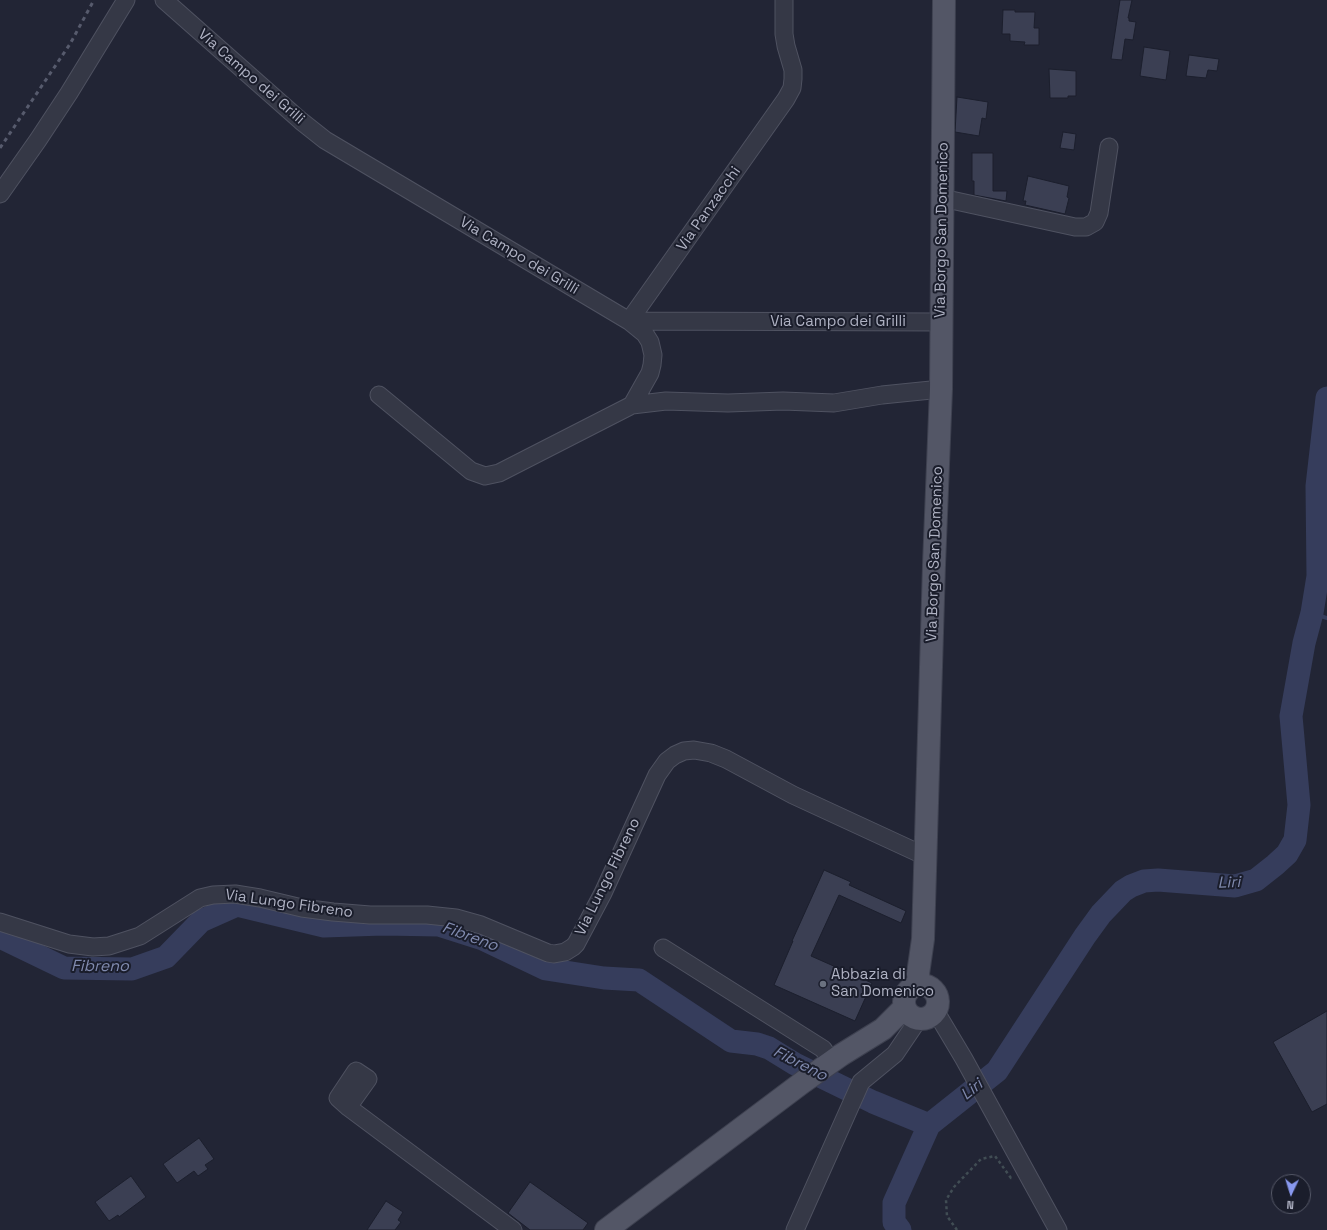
<!DOCTYPE html>
<style>
body{margin:0}
#map{position:relative;width:1327px;height:1230px;overflow:hidden;background:#222535;font-family:"Space Grotesk",sans-serif}
canvas{display:block}
.north{position:absolute;left:1271px;top:1174px;width:40px;height:40px;box-sizing:border-box;background:#1a1d2b;border:1px solid #565968;border-radius:50%;rotate:184deg;font-size:11px;font-weight:700;line-height:16px;text-align:center;color:#afb2c3}
.north::after{content:'';display:block;margin:auto;width:14px;height:18px;background:#8898ef;clip-path:polygon(50% 0,100% 100%,50% 72%,0 100%)}
</style>
<div id="map">
<canvas width="1327" height="1230"></canvas>
<div class="north">N</div>
</div>
<script>
const ctx = document.querySelector('canvas').getContext('2d');
ctx.lineJoin = 'round';
function shape(rows) {
  const path = new Path2D();
  for (const r of rows) {
    if (r.length === 3) {
      path.moveTo(r[0] + r[2], r[1]);
      path.arc(r[0], r[1], r[2], 0, 2 * Math.PI);
      continue;
    }
    path.moveTo(r[0], r[1]);
    for (let i = 2; i < r.length; i += 2) path.lineTo(r[i], r[i + 1]);
  }
  return path;
}
function stroke(path, color, width, dash) {
  ctx.strokeStyle = color;
  ctx.lineWidth = width;
  ctx.lineCap = dash ? 'butt' : 'round';
  ctx.setLineDash(dash || []);
  ctx.stroke(path);
}
function paint(path, color) {
  ctx.fillStyle = color;
  ctx.fill(path, 'evenodd');
}
function label(font, color, halo, rows, align = 'center') {
  ctx.font = font + ' "Space Grotesk",sans-serif';
  ctx.lineWidth = 4;
  ctx.setLineDash([]);
  ctx.textBaseline = 'middle';
  ctx.strokeStyle = halo;
  ctx.fillStyle = color;
  for (const [text, x, y, turn = 0] of rows) {
    ctx.save();
    ctx.translate(x, y);
    ctx.rotate((+turn || 0) * Math.PI / 180);
    ctx.textAlign = isNaN(turn) ? turn : align;
    if (halo) ctx.strokeText(text, 0, 0);
    ctx.fillText(text, 0, 0);
    ctx.restore();
  }
}
const stream = shape([
 [1312,613,1327,618]
]);
const river = shape([
 [0,937,64,968,132,969,166,957,201,921,237,905,324,926,383,924,439,925,483,939,546,969,604,978,639,980,731,1041,757,1044,769,1048,795,1064,873,1102,929,1125],
 [900,1230,894,1222,894,1203,929,1125,997,1071,1085,936,1101,914,1123,891,1131,886,1144,881,1158,880,1235,886,1256,880,1275,865,1287,854,1295,840,1299,805,1291,716,1304,643,1312,613,1318,576,1317,486,1327,398]
]);
const building = shape([
 [1120,0,1132,0,1128,18,1129,18,1129,21,1136,22,1133,40,1125,39,1122,60,1111,59,1120,0],
 [1003,10,1015,10,1015,12,1035,12,1034,28,1039,28,1039,45,1024,45,1025,42,1010,41,1010,34,1002,34,1003,10],
 [1144,47,1170,51,1166,80,1140,76,1144,47],
 [1189,55,1219,59,1217,71,1208,70,1206,78,1186,76,1189,55],
 [1049,69,1076,71,1076,96,1068,96,1068,98,1050,98,1049,69],
 [957,97,988,102,986,119,982,118,979,136,955,132,957,97],
 [1063,132,1076,134,1074,150,1060,148,1063,132],
 [972,153,993,153,993,191,1007,191,1006,201,974,195,974,181,972,181,972,153],
 [1028,176,1069,186,1067,197,1069,198,1065,214,1025,205,1026,201,1023,201,1028,176],
 [824,870,851,882,849,885,906,911,901,923,839,895,811,956,872,983,855,1021,774,985,793,941,792,941,824,870],
 [1327,1011,1327,1104,1312,1112,1273,1042,1327,1011],
 [199,1138,214,1159,205,1165,208,1169,198,1176,194,1171,177,1183,163,1164,199,1138],
 [131,1176,146,1197,119,1217,118,1215,109,1221,95,1202,131,1176],
 [530,1182,588,1223,583,1230,530,1230,508,1213,530,1182],
 [386,1201,403,1212,398,1220,401,1222,395,1230,367,1230,386,1201]
]);
const path = shape([
 [957,1230,947,1216,946,1200,954,1187,981,1159,995,1156,1011,1178,1013,1177]
]);
const minor = shape([
 [164,0,301,121,325,140,629,321,941,322],
 [0,194,38,140,69,93,126,0],
 [942,198,1075,227,1086,227,1095,222,1099,213,1109,147],
 [379,395,471,471,485,476,499,473,632,405,666,401,728,403,783,401,834,403,882,395,941,389],
 [632,405,650,373,652,365,653,355,650,342,645,334,629,321,786,99,792,88,793,79,793,70,786,46,784,34,784,0],
 [0,922,69,944,93,947,109,946,140,936,200,898,213,895,235,894,260,898,302,908,333,912,370,915,427,915,456,918,481,925,548,953,554,954,565,952,573,947,576,944,603,893,657,775,667,761,675,755,684,751,694,750,711,753,726,759,793,795,925,856],
 [663,948,823,1049,832,1062],
 [936,1012,964,1059,1058,1230],
 [348,1107,368,1079,356,1071,338,1098,348,1107,513,1230],
 [795,1230,861,1082,895,1054,918,1020]
]);
const major = shape([
 [921,1002,17],
 [920,985,918,974,923,939,934,565,941,389,944,0],
 [606,1230,803,1082,841,1055,883,1029,904,1008]
]);
const rail = shape([
 [0,148,70,44,94,0]
]);
const markers = [
 [823,984,4,"#6b7280"]
];
const streetNames = [
 ["Via Campo dei Grilli",251,77,41],
 ["Via Panzacchi",709,209,-55],
 ["Via Borgo San Domenico",942,230,-89],
 ["Via Campo dei Grilli",519,256,31],
 ["Via Campo dei Grilli",838,322],
 ["Via Borgo San Domenico",935,554,-88],
 ["Via Lungo Fibreno",608,877,-64],
 ["Via Lungo Fibreno",289,904,8]
];
const poiNames = [
 ["Abbazia di",831,975],
 ["San Domenico",831,992]
];
const waterNames = [
 ["Liri",1229,883,-2],
 ["Fibreno",470,937,20],
 ["Fibreno",100,967],
 ["Fibreno",800,1064,27],
 ["Liri",972,1090,-39]
];
stroke(stream, '#363d5c', 4);
stroke(river, '#363d5c', 23);
paint(building, '#3b3f53');
stroke(building, '#1c1f2d', 1);
stroke(minor, '#4f5261', 19);
stroke(major, '#3e4150', 24);
stroke(path, '#414d54', 2.5, [3, 3]);
stroke(minor, '#353846', 17);
stroke(major, '#535666', 22);
stroke(rail, '#575b6d', 3, [4, 4]);
for (const [x, y, r, color] of markers) {
  const dot = new Path2D();
  dot.arc(x, y, r, 0, 2 * Math.PI);
  ctx.fillStyle = color;
  ctx.fill(dot);
  stroke(dot, '#1a1d2b', 1.5);
}
label('15px', '#afb2c3', '#1a1d2b', streetNames);
label('15px', '#afb2c3', '#1a1d2b', poiNames, 'left');
label('italic 16px', '#808aae', '#1a1d2b', waterNames);
</script>
